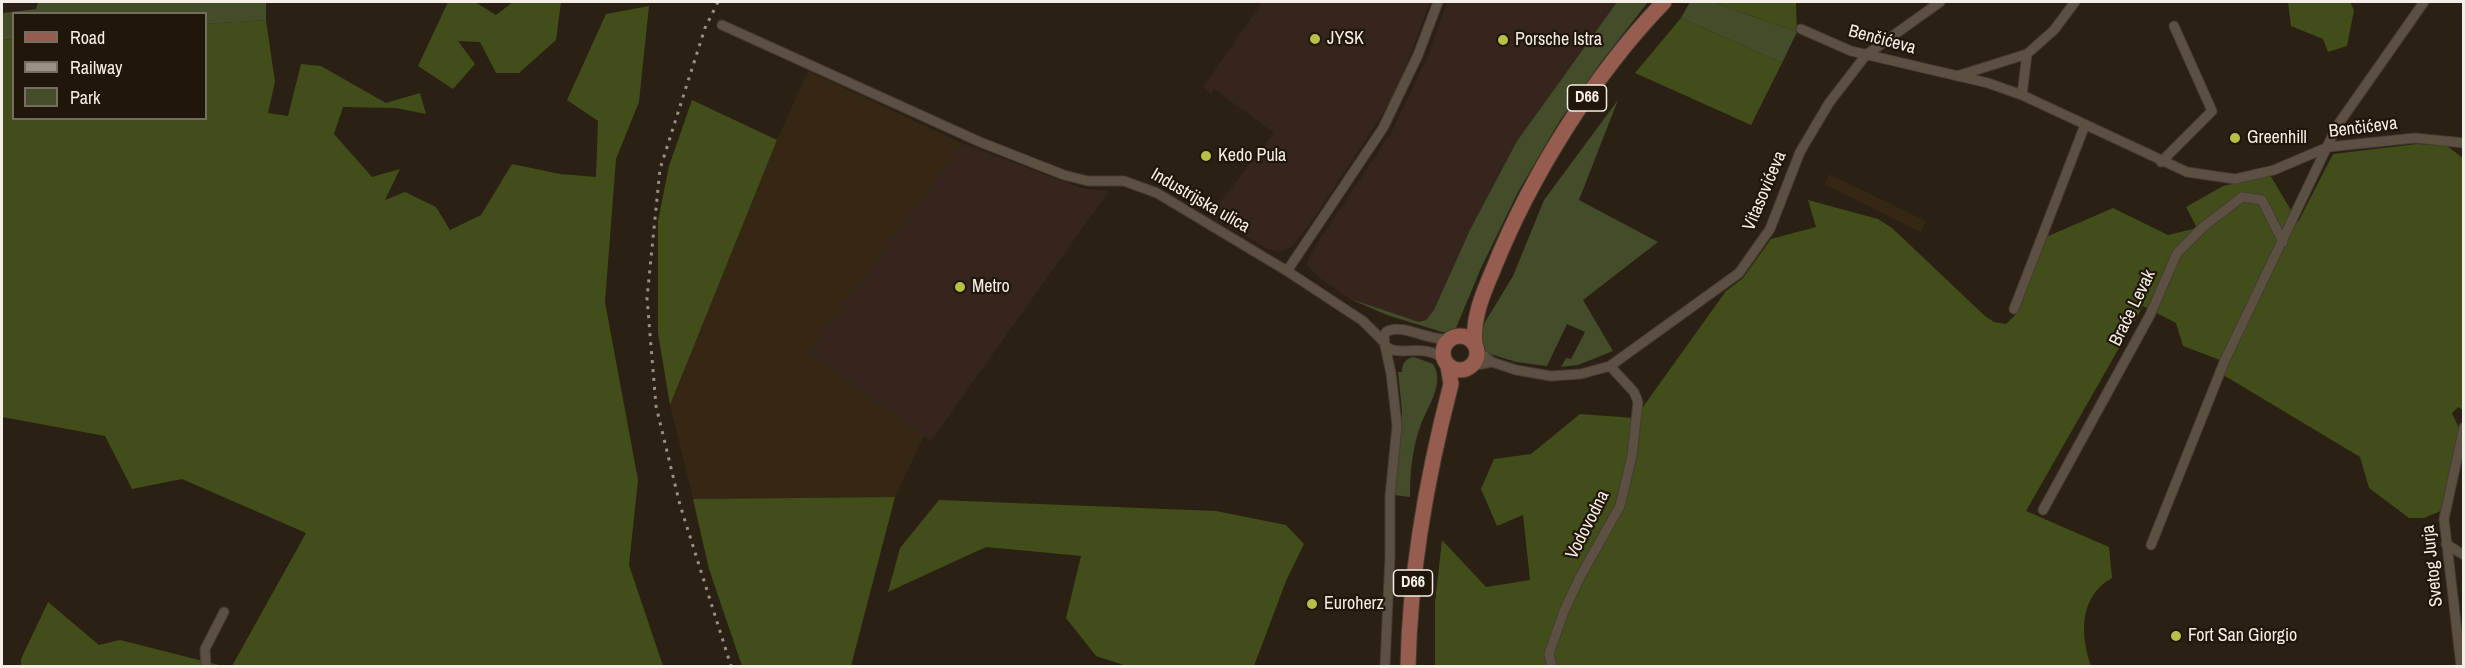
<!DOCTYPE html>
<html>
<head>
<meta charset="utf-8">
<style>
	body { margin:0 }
	#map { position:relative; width:2465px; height:668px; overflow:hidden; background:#2a2013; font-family:"Archivo Narrow",sans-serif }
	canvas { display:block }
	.frame { position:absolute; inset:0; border:3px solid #f5eee6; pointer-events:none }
	.legend { position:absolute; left:12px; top:12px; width:195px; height:108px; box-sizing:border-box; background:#20160a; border:2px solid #756c62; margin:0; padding:8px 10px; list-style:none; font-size:18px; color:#f5eee6 }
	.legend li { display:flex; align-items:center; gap:12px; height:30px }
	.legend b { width:30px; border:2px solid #756c62 }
</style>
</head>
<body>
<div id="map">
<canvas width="2465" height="668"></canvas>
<div class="frame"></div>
<ul class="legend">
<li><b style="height:8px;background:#965d4e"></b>Road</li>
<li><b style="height:8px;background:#999086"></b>Railway</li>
<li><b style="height:16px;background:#434d29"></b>Park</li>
</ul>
</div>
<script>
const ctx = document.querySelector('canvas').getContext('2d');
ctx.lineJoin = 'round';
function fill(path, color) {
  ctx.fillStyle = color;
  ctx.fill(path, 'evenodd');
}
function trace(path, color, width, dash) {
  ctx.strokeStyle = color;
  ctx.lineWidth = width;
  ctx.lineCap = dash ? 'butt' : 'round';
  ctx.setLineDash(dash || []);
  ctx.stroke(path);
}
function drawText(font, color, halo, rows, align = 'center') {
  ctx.font = font + ' "Archivo Narrow",sans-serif';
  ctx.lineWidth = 4.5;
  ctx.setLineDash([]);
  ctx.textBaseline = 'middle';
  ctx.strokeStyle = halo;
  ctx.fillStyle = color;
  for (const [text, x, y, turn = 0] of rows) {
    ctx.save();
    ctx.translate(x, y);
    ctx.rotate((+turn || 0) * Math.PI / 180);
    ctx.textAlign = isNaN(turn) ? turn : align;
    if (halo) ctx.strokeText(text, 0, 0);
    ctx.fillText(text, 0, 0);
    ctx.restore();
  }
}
fill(new Path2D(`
	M 1262,2 L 1430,2 L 1398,87 L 1382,115 L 1314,218 L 1293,246 L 1280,252 L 1268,249 L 1209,216 L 1274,133 L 1214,89 L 1211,94 L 1203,87 Z
	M 1447,2 L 1617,2 L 1517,141 L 1434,310 L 1426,320 L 1419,322 L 1348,298 L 1321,279 L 1307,265 L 1310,254 L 1391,133 L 1427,58 Z
	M 962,143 L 1081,188 L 1109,191 L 931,441 L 809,352 Z`), '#35251c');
fill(new Path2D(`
	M 808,71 L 962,143 L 809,352 L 924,436 L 895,497 L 693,499 L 670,405 L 777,140 Z
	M 1829,174 L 1926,221 L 1921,232 L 1825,184 Z`), '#362715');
fill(new Path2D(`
	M 38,2 L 266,2 L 266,20 L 206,24 L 206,14 L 14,14 L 13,39 L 2,40 L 2,13 L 36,9 Z
	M 1617,2 L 1648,2 L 1601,62 L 1559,122 L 1518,192 L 1481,268 L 1456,328 L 1451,332 L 1442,332 L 1387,315 L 1348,298 L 1419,322 L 1426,320 L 1434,310 L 1470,230 L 1517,141 Z
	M 1690,2 L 1713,2 L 1797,32 L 1782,63 L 1681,18 Z
	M 1618,100 L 1579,200 L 1658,242 L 1583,300 L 1613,351 L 1578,365 L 1561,367 L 1566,358 L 1571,359 L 1585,332 L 1567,324 L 1547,366 L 1516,362 L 1487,353 L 1481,346 L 1480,338 L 1485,322 L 1513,276 L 1544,200 Z
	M 1414,357 L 1433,364 C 1446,383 1426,409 1420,427 C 1412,449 1410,474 1410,497 L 1394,495 L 1402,411 L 1398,372 L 1402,372 C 1402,363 1406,358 1414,357 Z`), '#434d29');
fill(new Path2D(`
	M 448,2 L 475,2 L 496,15 L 513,2 L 561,2 L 556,40 L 519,73 L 496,73 L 480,42 L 458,41 L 475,64 L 453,89 L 418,66 Z
	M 1713,2 L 1796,2 L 1797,32 Z
	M 2288,2 L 2350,2 L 2354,10 L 2347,46 L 2328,52 L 2323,39 L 2291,26 Z
	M 649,6 L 639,102 L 616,159 L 605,302 L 638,480 L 629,565 L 663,666 L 232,666 L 306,533 L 182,479 L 132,489 L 105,436 L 2,417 L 2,40 L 13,39 L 14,118 L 206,118 L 206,24 L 266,20 L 275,82 L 268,113 L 288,116 L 301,64 L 321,66 L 386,103 L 420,93 L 426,114 L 396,108 L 343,107 L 334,134 L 372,177 L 400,169 L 385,200 L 405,192 L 436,207 L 450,230 L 481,215 L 512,164 L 560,174 L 596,177 L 598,121 L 567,100 L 606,14 Z
	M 1681,18 L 1782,63 L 1751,125 L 1635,73 Z
	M 692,100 L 777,140 L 670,405 L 658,333 L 658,221 L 669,166 Z
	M 2417,144 L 2447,146 L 2463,158 L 2463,410 L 2458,407 L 2452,413 L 2459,428 L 2443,510 L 2424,518 L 2409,518 L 2369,488 L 2360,457 L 2215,370 L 2220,360 L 2183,346 L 2176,323 L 2143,306 L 2026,511 L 2109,547 L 2112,578 C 2079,596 2080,635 2091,666 L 1435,666 L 1435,603 L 1442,540 L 1486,587 L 1530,580 L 1523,515 L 1497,526 L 1481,489 L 1494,459 L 1531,454 L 1580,414 L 1635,418 L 1726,291 L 1743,278 L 1771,239 L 1816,227 L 1808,200 L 1878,219 L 1892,228 L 1985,316 L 1994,322 L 2006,324 L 2015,315 L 2046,237 L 2113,208 L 2168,235 L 2197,228 L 2186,207 L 2223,186 L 2270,175 L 2298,222 L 2333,154 Z
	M 895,497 L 851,666 L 742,666 L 709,569 L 693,499 Z
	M 939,500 L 1216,511 L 1286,525 L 1304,544 L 1286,581 L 1254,666 L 1127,666 L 1096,656 L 1066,618 L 1081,556 L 986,547 L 888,592 L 900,548 Z
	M 48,602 L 99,645 L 120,640 L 223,666 L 21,666 L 21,659 Z`), '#414e1a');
const street = new Path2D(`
	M 722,25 L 980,142 L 1064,175 L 1088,181 L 1124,181 L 1157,193 L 1287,271 L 1363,321 L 1384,342
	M 1801,29 L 1851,51 L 1988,83 L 2022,95 L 2187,172 L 2235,179 L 2274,170 L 2328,147 L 2415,138 L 2464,143
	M 2027,54 L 2054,30 L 2075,2
	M 1957,76 L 2027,54 L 2022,95
	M 2161,162 L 2212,111 L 2174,26
	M 1287,271 L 1383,128 L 1418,55 L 1438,2
	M 2014,309 L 2085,125
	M 1476,349 L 1492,362 L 1516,370 L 1551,376 L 1581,374 L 1610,366 L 1739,273 L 1770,229 L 1800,152 L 1829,103 L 1866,55 L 1940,2
	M 1444,359 C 1423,342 1399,358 1385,346 L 1384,336 L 1386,332 C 1401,322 1430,342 1450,339
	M 1471,366 L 1492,362
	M 2043,510 L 2150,315 L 2177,253 L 2203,227 L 2242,197 L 2262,200 L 2283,242
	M 2446,544 L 2464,555
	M 2151,545 L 2225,360 L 2337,126 L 2424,2
	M 206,666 L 205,649 L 224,612
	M 1385,666 L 1390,556 L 1390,496 L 1397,426 L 1391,373 L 1385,346
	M 1552,666 L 1549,654 L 1564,611 L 1580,577 L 1620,506 L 1632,456 L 1638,402 L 1634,392 L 1610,366
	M 2461,666 L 2444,519 L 2464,427`);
const primary = new Path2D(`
	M1443 353a17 17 0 1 1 34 0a17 17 0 1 1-34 0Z
	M 1475,345 C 1472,319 1483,293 1493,270 C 1530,177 1594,74 1664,2
	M 1408,666 C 1410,570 1427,476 1451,384 L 1448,366`);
trace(street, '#453b33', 11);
trace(primary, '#453b33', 17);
trace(street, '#5c5042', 9);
trace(primary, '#965d4e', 15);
trace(new Path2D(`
	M 718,2 L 705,28 L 660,169 L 647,298 L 656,406 L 680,505 L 731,666`), '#999086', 3, [3, 6]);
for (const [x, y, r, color] of [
	[1315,39,6,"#b9c046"],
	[1503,40,6,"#b9c046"],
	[2235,138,6,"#b9c046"],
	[1206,156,6,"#b9c046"],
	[960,287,6,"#b9c046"],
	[1312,604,6,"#b9c046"],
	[2176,636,6,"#b9c046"]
]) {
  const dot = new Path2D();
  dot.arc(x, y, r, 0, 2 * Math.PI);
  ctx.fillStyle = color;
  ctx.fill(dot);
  trace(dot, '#20160a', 2);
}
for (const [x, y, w] of [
	[1587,98,39],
	[1413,583,39]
]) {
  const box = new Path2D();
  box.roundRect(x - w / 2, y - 13, w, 26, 4.5);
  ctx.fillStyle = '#20160a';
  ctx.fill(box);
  trace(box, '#f5eee6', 1.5);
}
drawText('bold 16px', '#f5eee6', null, [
	["D66",1587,98],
	["D66",1413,583]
]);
drawText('18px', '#f5eee6', '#20160a', [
	["JYSK",1327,39],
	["Porsche Istra",1515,40],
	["Greenhill",2247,138],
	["Kedo Pula",1218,156],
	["Metro",972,287],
	["Euroherz",1324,604],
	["Fort San Giorgio",2188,636]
], 'left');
drawText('18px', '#f5eee6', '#20160a', [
	["Benčićeva",1882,40,15],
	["Benčićeva",2363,128,-7],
	["Vitasovićeva",1765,191,-67],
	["Industrijska ulica",1200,201,30],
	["Braće Levak",2133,308,-64],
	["Vodovodna",1588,525,-63],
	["Svetog Jurja",2433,566,-96]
]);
</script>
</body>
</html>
